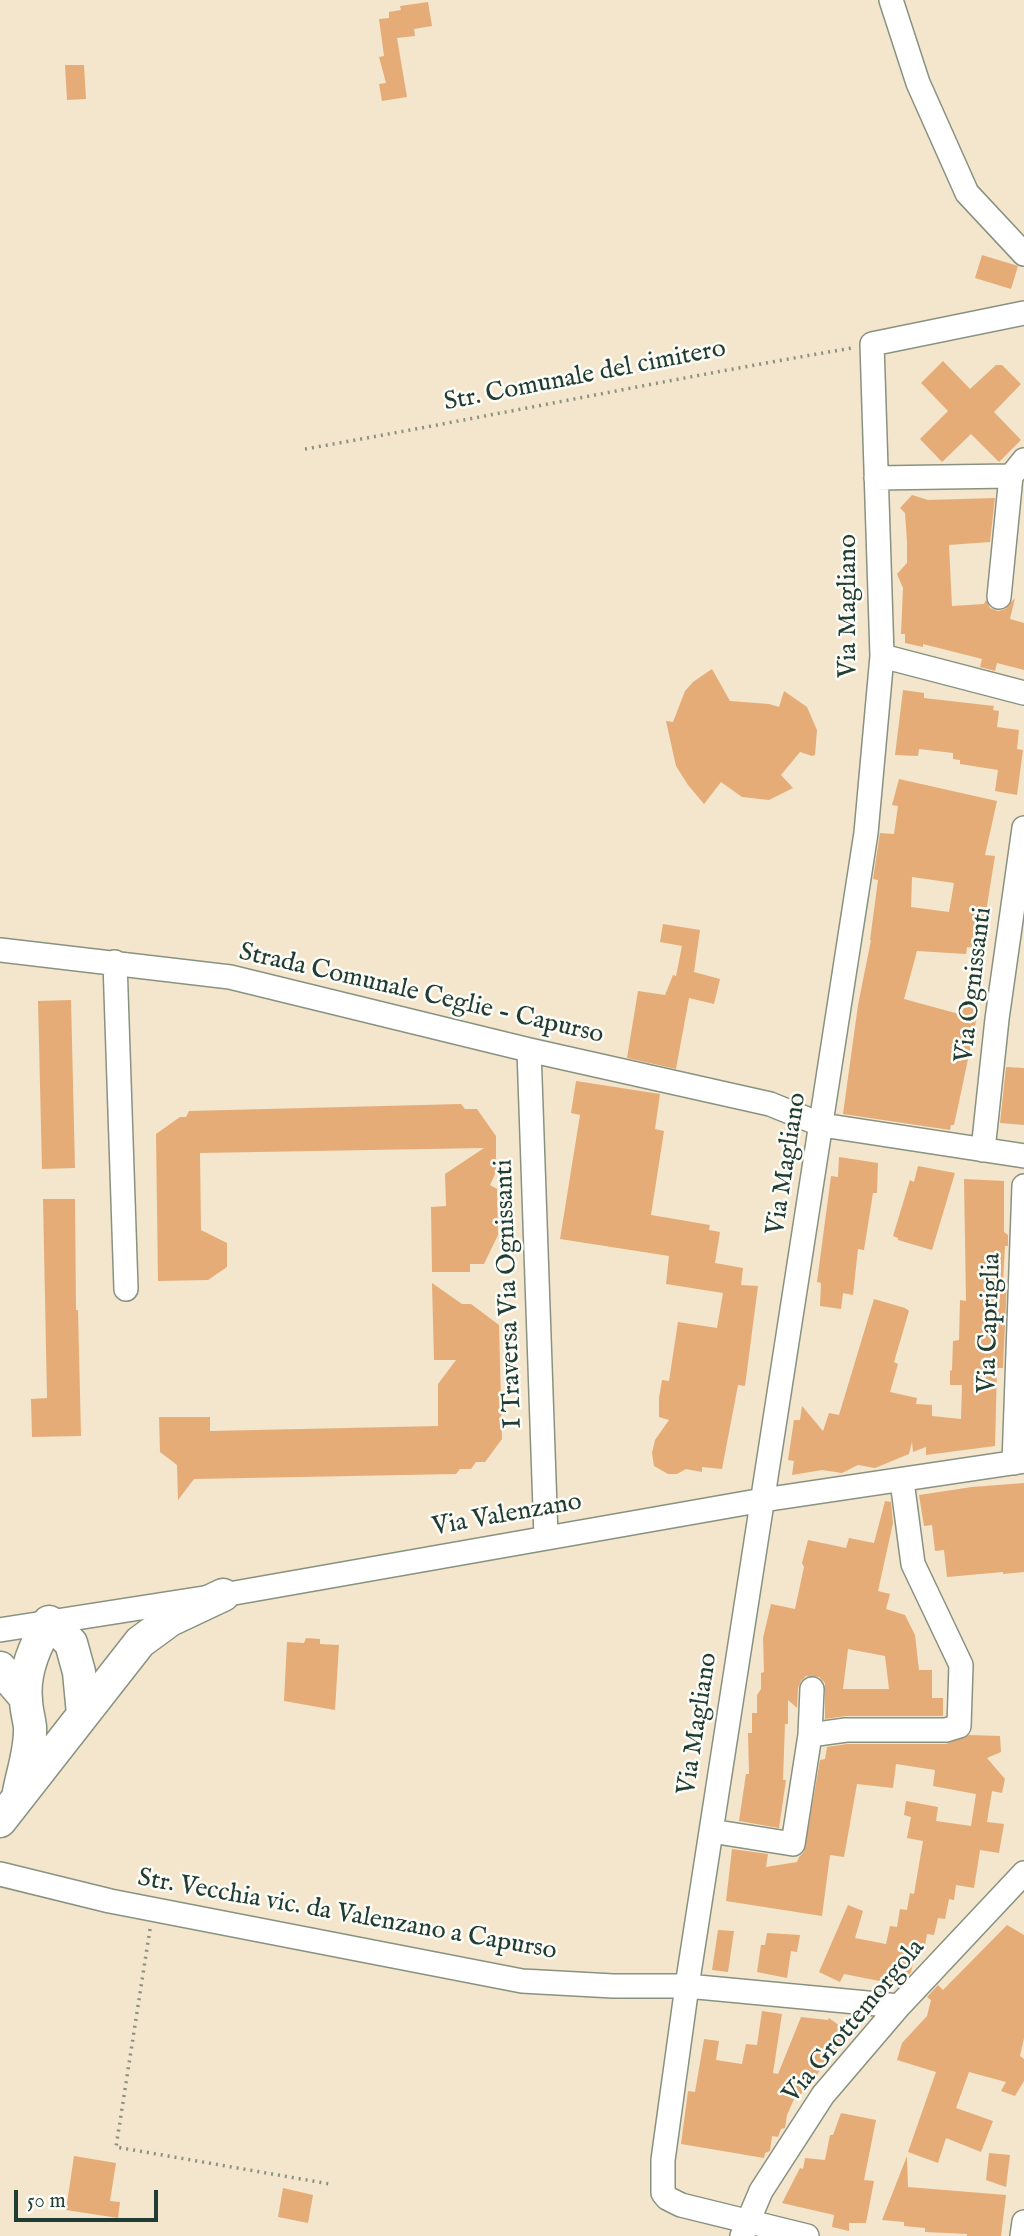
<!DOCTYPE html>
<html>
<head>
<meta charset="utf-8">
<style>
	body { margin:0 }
	#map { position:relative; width:1024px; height:2236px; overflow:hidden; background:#f3e6cc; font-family:"IM FELL English",serif }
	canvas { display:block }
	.scale { position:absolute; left:14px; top:2190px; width:144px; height:32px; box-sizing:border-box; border:4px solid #1f3d34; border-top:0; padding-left:9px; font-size:21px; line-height:24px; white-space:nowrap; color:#1f3d34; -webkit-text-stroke:5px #fdfcf7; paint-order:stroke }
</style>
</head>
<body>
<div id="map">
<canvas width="1024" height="2236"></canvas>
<div class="scale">50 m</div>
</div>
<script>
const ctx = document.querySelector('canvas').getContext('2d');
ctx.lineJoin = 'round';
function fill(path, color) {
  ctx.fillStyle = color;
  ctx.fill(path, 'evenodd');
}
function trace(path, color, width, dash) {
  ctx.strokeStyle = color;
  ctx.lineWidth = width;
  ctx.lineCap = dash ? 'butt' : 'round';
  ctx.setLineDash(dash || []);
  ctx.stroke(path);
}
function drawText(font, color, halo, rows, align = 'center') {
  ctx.font = font + ' "IM FELL English",serif';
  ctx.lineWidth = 5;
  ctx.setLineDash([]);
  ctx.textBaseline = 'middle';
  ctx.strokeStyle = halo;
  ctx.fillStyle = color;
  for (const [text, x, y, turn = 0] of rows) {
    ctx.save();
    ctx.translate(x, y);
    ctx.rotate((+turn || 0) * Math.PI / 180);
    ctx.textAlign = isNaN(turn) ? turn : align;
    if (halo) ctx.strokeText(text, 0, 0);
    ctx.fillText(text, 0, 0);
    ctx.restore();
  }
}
fill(new Path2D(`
	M 428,2 L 432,26 L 414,29 L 415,36 L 397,38 L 407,97 L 382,101 L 379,84 L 386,83 L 379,57 L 384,56 L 379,19 L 389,18 L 389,12 L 401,10 L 400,6 Z
	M 65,65 L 84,65 L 86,99 L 67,100 Z
	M 982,255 L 1018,266 L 1011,289 L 975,278 Z
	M 943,361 L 970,389 L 996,365 L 1002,365 L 1021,384 L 994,412 L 1021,440 L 999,462 L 971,434 L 942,462 L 920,439 L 948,411 L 921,383 Z
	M 912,495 L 928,500 L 995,498 L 990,542 L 949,545 L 952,606 L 984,604 L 986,600 L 990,608 L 998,611 L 1005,609 L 1015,598 L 1010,619 L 1024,623 L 1024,670 L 997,663 L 995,671 L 980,667 L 982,659 L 923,644 L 923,647 L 905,643 L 905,634 L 901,634 L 903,588 L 897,574 L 907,563 L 907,542 L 905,513 L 900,508 Z
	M 712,669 L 730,701 L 769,704 L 779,707 L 784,691 L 807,707 L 817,730 L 815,755 L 812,756 L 800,752 L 781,775 L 793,788 L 769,800 L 742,797 L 721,782 L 704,804 L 688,785 L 676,766 L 666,721 L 673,722 L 685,691 L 693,682 Z
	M 903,690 L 924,693 L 924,698 L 994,706 L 993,710 L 999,711 L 997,727 L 1019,730 L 1017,749 L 1023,750 L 1017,795 L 995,791 L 998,770 L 960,764 L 960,760 L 953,759 L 953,753 L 919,749 L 918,756 L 895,755 Z
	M 899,779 L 997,801 L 985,855 L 995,856 L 980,949 L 967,947 L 966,954 L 917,951 L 904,999 L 959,1014 L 962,1003 L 979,1007 L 959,1102 L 954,1125 L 951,1125 L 950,1130 L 843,1114 L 858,1005 L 871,940 L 870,940 L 878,880 L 873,879 L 880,833 L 894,834 L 898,806 L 892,805 ZM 912,877 L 954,883 L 949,912 L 911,907 Z
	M 663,924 L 700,930 L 694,972 L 720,979 L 714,1004 L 689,998 L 676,1069 L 627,1058 L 638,991 L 665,995 L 673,975 L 676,976 L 682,946 L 660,942 Z
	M 71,1000 L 75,1168 L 42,1169 L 38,1001 Z
	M 1006,1067 L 1024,1068 L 1024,1125 L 1000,1123 Z
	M 576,1081 L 660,1094 L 655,1129 L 664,1131 L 651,1215 L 710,1225 L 709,1230 L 720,1232 L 715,1263 L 743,1268 L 741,1285 L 758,1286 L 745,1386 L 738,1385 L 722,1469 L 702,1467 L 702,1472 L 686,1469 L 677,1474 L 668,1474 L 654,1466 L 652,1453 L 655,1440 L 669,1420 L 659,1417 L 659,1398 L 662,1380 L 669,1381 L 678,1322 L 717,1328 L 723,1293 L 666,1284 L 669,1256 L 560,1239 L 580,1115 L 571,1113 Z
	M 461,1104 L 465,1109 L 477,1109 L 496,1136 L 496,1172 L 490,1185 L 497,1189 L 498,1235 L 484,1264 L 470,1264 L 470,1272 L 432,1272 L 431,1207 L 446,1206 L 445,1174 L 484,1148 L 200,1153 L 201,1230 L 227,1243 L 227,1267 L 208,1280 L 158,1281 L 156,1134 L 180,1117 L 186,1117 L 189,1111 Z
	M 839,1157 L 878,1163 L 877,1193 L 873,1193 L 864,1250 L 858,1249 L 853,1295 L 843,1293 L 841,1309 L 820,1306 L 821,1283 L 817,1282 L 831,1176 L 838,1177 Z
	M 918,1166 L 955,1173 L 932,1250 L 898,1240 L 898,1238 L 893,1236 L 910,1180 L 914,1182 Z
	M 964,1179 L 1004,1181 L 1004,1232 L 1008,1235 L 1008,1246 L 1005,1246 L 1003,1281 L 1007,1281 L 1003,1368 L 997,1368 L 995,1446 L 926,1455 L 926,1447 L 913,1452 L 912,1442 L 909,1454 L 875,1468 L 858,1465 L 842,1473 L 822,1470 L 792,1475 L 794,1461 L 788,1460 L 794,1420 L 800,1420 L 802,1406 L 823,1431 L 829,1413 L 839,1415 L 874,1299 L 905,1308 L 909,1311 L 894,1362 L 898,1364 L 890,1392 L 917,1398 L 916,1404 L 932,1405 L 932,1416 L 961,1419 L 962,1385 L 950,1385 L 950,1371 L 952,1370 L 953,1341 L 959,1340 L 960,1300 L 966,1301 Z
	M 43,1199 L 75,1199 L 76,1310 L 78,1310 L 81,1436 L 32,1437 L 31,1399 L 47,1398 Z
	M 432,1283 L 462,1304 L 471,1304 L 499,1325 L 502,1439 L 485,1462 L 476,1462 L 471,1469 L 460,1469 L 456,1474 L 194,1479 L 178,1500 L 177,1465 L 160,1452 L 159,1417 L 210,1417 L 210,1431 L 438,1426 L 438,1384 L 456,1360 L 434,1360 Z
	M 1024,1483 L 1024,1572 L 1003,1574 L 1003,1572 L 947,1577 L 944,1550 L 935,1551 L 932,1525 L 924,1526 L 919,1495 L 972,1487 Z
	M 885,1501 L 891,1502 L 893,1523 L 878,1591 L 890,1594 L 886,1609 L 905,1615 L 915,1635 L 919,1670 L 932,1670 L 932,1698 L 943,1698 L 943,1716 L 846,1716 L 825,1719 L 825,1683 L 819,1677 L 806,1676 L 801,1681 L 798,1688 L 797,1708 L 788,1700 L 788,1724 L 785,1724 L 783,1780 L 786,1780 L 779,1828 L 739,1821 L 746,1774 L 749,1774 L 748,1733 L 752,1733 L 752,1713 L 757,1713 L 757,1695 L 761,1689 L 761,1673 L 764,1672 L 763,1638 L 771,1604 L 795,1609 L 804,1567 L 802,1563 L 808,1540 L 846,1548 L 849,1538 L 874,1543 ZM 848,1649 L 885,1656 L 889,1689 L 843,1689 Z
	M 306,1638 L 320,1639 L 320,1644 L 339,1645 L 335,1710 L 284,1701 L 287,1642 L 304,1643 Z
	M 969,1735 L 1000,1736 L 1001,1752 L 987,1758 L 1005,1779 L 1002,1793 L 992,1791 L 987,1822 L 1004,1824 L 999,1853 L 980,1850 L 974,1888 L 956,1885 L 954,1900 L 949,1899 L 945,1919 L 938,1918 L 934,1935 L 927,1934 L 924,1952 L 916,1950 L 911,1972 L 900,1985 L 844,1974 L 840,1982 L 819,1972 L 848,1905 L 863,1911 L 855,1938 L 886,1944 L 890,1926 L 897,1927 L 900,1909 L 907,1910 L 910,1893 L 914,1894 L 923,1841 L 907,1838 L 911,1817 L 904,1815 L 906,1801 L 938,1807 L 936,1821 L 971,1826 L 976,1794 L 933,1786 L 935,1770 L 896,1764 L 893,1788 L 857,1784 L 844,1857 L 830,1855 L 822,1916 L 726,1901 L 732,1849 L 768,1854 L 766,1867 L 797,1862 L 799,1857 L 804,1852 L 820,1760 L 825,1759 L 827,1747 L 847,1744 L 946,1744 Z
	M 1007,1925 L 1024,1935 L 1024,2038 L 1020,2056 L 1024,2059 L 1024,2081 L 1015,2096 L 1001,2091 L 1006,2082 L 969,2072 L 956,2108 L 993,2121 L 981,2152 L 946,2138 L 938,2163 L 908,2152 L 936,2072 L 897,2060 L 902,2043 L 927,2016 L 931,2000 L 927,1997 L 938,1985 L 943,1990 Z
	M 718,1930 L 734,1931 L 728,1972 L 712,1970 Z
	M 767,1933 L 800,1935 L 797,1952 L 791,1951 L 787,1978 L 757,1972 L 761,1945 L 765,1945 Z
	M 762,2011 L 782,2014 L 773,2073 L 778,2074 L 801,2017 L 828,2020 L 829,2018 L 847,2031 L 841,2039 L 843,2040 L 809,2085 L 798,2097 L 795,2097 L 787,2115 L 785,2128 L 781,2129 L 778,2137 L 772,2136 L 770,2151 L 765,2153 L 764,2158 L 681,2144 L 688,2091 L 695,2092 L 704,2039 L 719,2041 L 716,2060 L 742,2064 L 746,2044 L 757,2045 Z
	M 841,2113 L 876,2120 L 864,2180 L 874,2181 L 866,2223 L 849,2223 L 849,2231 L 832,2227 L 834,2215 L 782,2203 L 800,2168 L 803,2169 L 805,2158 L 825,2160 L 830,2135 L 833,2135 Z
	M 989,2153 L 1010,2155 L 1006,2187 L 986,2180 Z
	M 74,2156 L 116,2163 L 110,2201 L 120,2202 L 118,2218 L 66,2210 Z
	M 907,2156 L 908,2187 L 1006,2195 L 1001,2236 L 967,2236 L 967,2234 L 925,2232 L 925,2228 L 904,2226 L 904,2222 L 882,2220 Z
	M 283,2188 L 313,2195 L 308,2223 L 278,2217 Z`), '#e5ac78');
const minor = new Path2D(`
	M 891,0 L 918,83 L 967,193 L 1024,254
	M 876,478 L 1011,476
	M 999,597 L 1011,476 L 1024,460
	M 882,656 L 1024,693
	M 0,950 L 230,977 L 529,1050 L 770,1104 L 822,1125 L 1024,1156
	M 115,962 L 126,1289
	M 529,1050 L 546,1537
	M 983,1150 L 997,1019 L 1024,828
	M 1014,1463 L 1024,1186
	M 0,1630 L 223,1595 L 763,1500 L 1024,1461
	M 810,1735 L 812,1689
	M 711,1831 L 793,1844 L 810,1735 L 846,1730 L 946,1730 L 959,1726 L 961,1665 L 913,1564 L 902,1481
	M 0,1874 L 110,1901 L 522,1981 L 613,1986 L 687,1986 L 899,2006
	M 742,2236 L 761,2191 L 823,2095 L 899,2006 L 1024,1873
	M 807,2236 L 681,2205 L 667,2198 L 663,2193 L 663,2160 L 687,1986 L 866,833 L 882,656 L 872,344 L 1024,313
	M 1022,2236 L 1024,2222`);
const highway = new Path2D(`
	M 0,1668 L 25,1697
	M 19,1792 C 23,1771 31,1749 30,1727 C 29,1718 26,1709 26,1700 C 23,1673 35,1645 49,1622 L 71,1643 L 79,1672 L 83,1714
	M 0,1821 L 140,1642 L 170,1620 L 223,1595`);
trace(minor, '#899280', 26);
trace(highway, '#899280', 35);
trace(new Path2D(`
	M 305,449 C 488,417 669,379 852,348
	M 150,1929 L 116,2147 L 330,2184`), '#899280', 3.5, [2, 5]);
trace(minor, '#fff', 23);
trace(highway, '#fff', 32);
drawText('26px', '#1f3d34', '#fdfcf7', [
	["Str. Comunale del cimitero",585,377,-11],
	["Via Magliano",850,606,-90],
	["Via Ognissanti",975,985,-83],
	["Strada Comunale Ceglie - Capurso",421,995,13],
	["Via Magliano",788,1164,-81],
	["I Traversa Via Ognissanti",510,1294,-92],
	["Via Capriglia",991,1323,-88],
	["Via Valenzano",507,1516,-10],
	["Via Magliano",699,1724,-81],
	["Str. Vecchia vic. da Valenzano a Capurso",347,1916,10],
	["Via Grottemorgola",855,2022,-50]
]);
</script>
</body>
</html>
